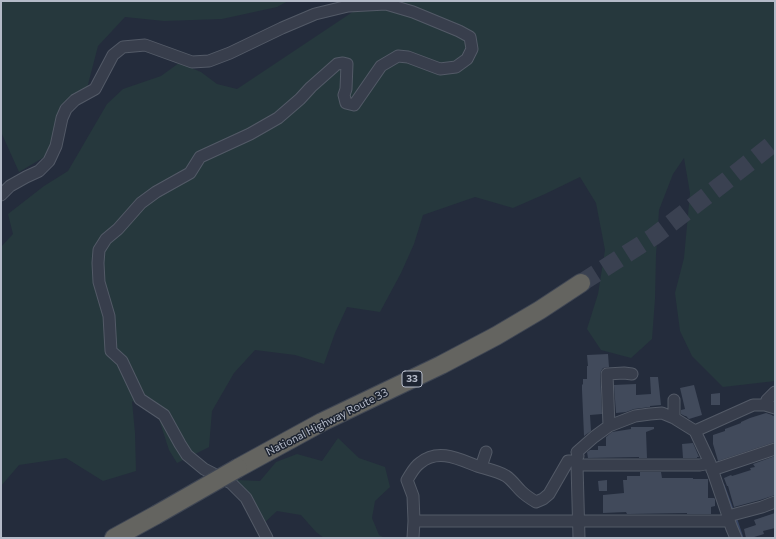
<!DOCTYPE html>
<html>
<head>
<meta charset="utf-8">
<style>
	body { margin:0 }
	#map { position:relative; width:776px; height:539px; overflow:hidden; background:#242c3c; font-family:Commissioner,sans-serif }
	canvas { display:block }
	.frame { position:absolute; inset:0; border:2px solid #b4bac8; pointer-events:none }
</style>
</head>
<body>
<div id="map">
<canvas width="776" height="539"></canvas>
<div class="frame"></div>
</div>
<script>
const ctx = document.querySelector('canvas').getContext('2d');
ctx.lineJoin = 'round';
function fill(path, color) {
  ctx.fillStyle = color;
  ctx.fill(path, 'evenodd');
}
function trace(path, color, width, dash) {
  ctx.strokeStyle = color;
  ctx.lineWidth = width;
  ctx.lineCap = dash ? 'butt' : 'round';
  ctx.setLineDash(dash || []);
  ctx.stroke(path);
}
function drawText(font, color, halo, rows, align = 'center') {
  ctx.font = font + ' Commissioner,sans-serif';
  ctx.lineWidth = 3;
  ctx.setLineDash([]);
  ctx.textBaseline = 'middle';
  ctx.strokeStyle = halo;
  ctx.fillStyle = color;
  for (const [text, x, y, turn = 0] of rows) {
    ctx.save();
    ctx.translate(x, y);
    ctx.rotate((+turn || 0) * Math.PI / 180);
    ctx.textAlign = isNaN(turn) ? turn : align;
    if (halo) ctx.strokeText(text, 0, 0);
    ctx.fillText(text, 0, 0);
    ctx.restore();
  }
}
fill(new Path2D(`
	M 1,1 L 288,1 L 277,7 L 222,19 L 164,21 L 125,17 L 98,46 L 85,96 L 70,107 L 46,156 L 19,172 L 1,132 Z
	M 369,1 L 775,1 L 775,381 L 723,387 L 692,356 L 680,331 L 675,293 L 684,258 L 690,193 L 684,158 L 673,174 L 659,210 L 656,255 L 655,299 L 652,339 L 631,358 L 601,350 L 587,329 L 598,294 L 605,250 L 596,203 L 580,177 L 545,194 L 513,208 L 475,197 L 423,215 L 414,244 L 401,273 L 380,312 L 347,307 L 335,333 L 324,364 L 295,355 L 255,350 L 234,373 L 212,411 L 209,447 L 177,463 L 169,450 L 158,416 L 132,401 L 135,433 L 136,471 L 103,481 L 66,458 L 19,465 L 1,486 L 1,247 L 13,234 L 8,214 L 44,186 L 68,171 L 107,104 L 123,89 L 161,76 L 179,63 L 201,72 L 217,84 L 237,89 Z
	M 338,438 L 359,458 L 385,467 L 390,487 L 375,501 L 372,518 L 379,535 L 385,538 L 324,538 L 316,532 L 301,515 L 277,511 L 264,523 L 245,508 L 231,486 L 237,480 L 260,481 L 276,462 L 297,454 L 322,461 Z`), '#26383d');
trace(new Path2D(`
	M 723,485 L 733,512
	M 735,517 L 742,538`), '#394663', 3);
fill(new Path2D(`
	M 608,354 L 609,367 L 603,368 L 601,371 L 600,374 L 602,414 L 590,415 L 591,431 L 584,436 L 582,390 L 582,385 L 583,384 L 583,379 L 587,379 L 587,366 L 588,366 L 587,355 Z
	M 650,377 L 658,377 L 661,405 L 650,406 L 650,407 L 634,409 L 626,412 L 616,413 L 614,385 L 636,384 L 636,395 L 651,394 Z
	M 694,385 L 702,415 L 689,419 L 686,416 L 685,416 L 681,414 L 681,410 L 685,409 L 680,388 Z
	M 720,393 L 720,405 L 711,405 L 711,394 Z
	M 766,413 L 772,415 L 773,416 L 775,415 L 775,442 L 718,461 L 713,444 L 713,435 L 725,431 L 725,429 L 741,423 L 741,422 L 750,418 Z
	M 631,427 L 654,427 L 654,429 L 646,432 L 647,458 L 639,458 L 639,457 L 588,458 L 587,452 L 590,450 L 598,450 L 598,446 L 606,446 L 606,437 L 612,432 L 631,429 Z
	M 693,443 L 699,457 L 697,457 L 697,458 L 683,458 L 682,444 Z
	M 775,456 L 775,495 L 760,500 L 734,507 L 728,486 L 727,486 L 724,478 L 731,475 L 732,476 L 751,470 L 750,468 L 755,467 L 753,464 Z
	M 640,472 L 661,472 L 662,478 L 693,478 L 693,479 L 708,479 L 708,498 L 714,498 L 715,499 L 715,506 L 711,507 L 711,514 L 687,514 L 687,513 L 629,514 L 627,514 L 626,512 L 603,513 L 603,495 L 624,493 L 623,480 L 627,480 L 627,476 L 640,476 Z
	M 607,480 L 607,491 L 599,491 L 598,481 Z
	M 775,513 L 775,528 L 763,531 L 764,534 L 751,538 L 746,538 L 744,529 L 756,525 L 754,520 Z`), '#414a5b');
trace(new Path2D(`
	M 581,283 L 653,237 L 721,185 L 775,142`), '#3a4151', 18, [18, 9]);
const minor = new Path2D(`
	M 1,195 L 10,186 L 26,177 L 39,171 L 49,161 L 56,146 L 62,118 L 66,109 L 75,100 L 95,89 L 113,55 L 123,47 L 145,45 L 192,62 L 209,61 L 230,53 L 282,28 L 315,14 L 348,6 L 386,4 L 413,12 L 459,31 L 470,37 L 472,49 L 467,59 L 456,67 L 440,69 L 408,57 L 398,56 L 381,66 L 354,105 L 346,103 L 344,95 L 346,89 L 347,64 L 343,63 L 337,64 L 311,87 L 300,99 L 278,118 L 250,134 L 200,157 L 190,173 L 156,192 L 141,203 L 118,229 L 106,239 L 99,250 L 98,263 L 99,282 L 109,316 L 111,351 L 122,361 L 140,399 L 164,415 L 180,444 L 187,455 L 204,469 L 231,483 L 246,498 L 267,538
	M 674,400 L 674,418
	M 765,405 L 767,400 L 775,392
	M 609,426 L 607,374 L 624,373 L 632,374
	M 695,431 L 753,405 L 765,405 L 775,408
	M 577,465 L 700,465 L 710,463
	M 481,467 L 486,452
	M 712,470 L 775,449
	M 728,516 L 762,507 L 775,502
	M 414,521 L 413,496 L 407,480 C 411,474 414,467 420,463 C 438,448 459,459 477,466 C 487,469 498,471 506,476 C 512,480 516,486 521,491 C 526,496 531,499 536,502 L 543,499 L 549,494 L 568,461 L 575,461
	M 413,538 L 414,521 L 728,521
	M 579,538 L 577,465 L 575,461 L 578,456 L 577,452 L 594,437 L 609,426 L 635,416 L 650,414 L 662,413 L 674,418 L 695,431 L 710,463 L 728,516 C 729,523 733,531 736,538`);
const trunk = new Path2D(`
	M 238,468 L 322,422 L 441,365 L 496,336 L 540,310 L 581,283
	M 114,538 L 156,515`);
trace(minor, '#535a67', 13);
trace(trunk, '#404754', 20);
trace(minor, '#383e4c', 11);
trace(trunk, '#646460', 18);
const trunkBridge = new Path2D(`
	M 156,515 L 238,468`);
trace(trunkBridge, '#404754', 20, []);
trace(trunkBridge, '#646460', 18);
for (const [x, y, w] of [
	[412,379,20]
]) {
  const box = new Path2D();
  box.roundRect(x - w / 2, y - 8, w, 16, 3);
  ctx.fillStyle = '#1d2431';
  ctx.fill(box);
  trace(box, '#b4bac8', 1);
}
drawText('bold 10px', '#b4bac8', null, [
	["33",412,379]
]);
drawText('11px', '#b4bac8', '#1d2431', [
	["National Highway Route 33",327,422,-27]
]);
</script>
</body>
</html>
